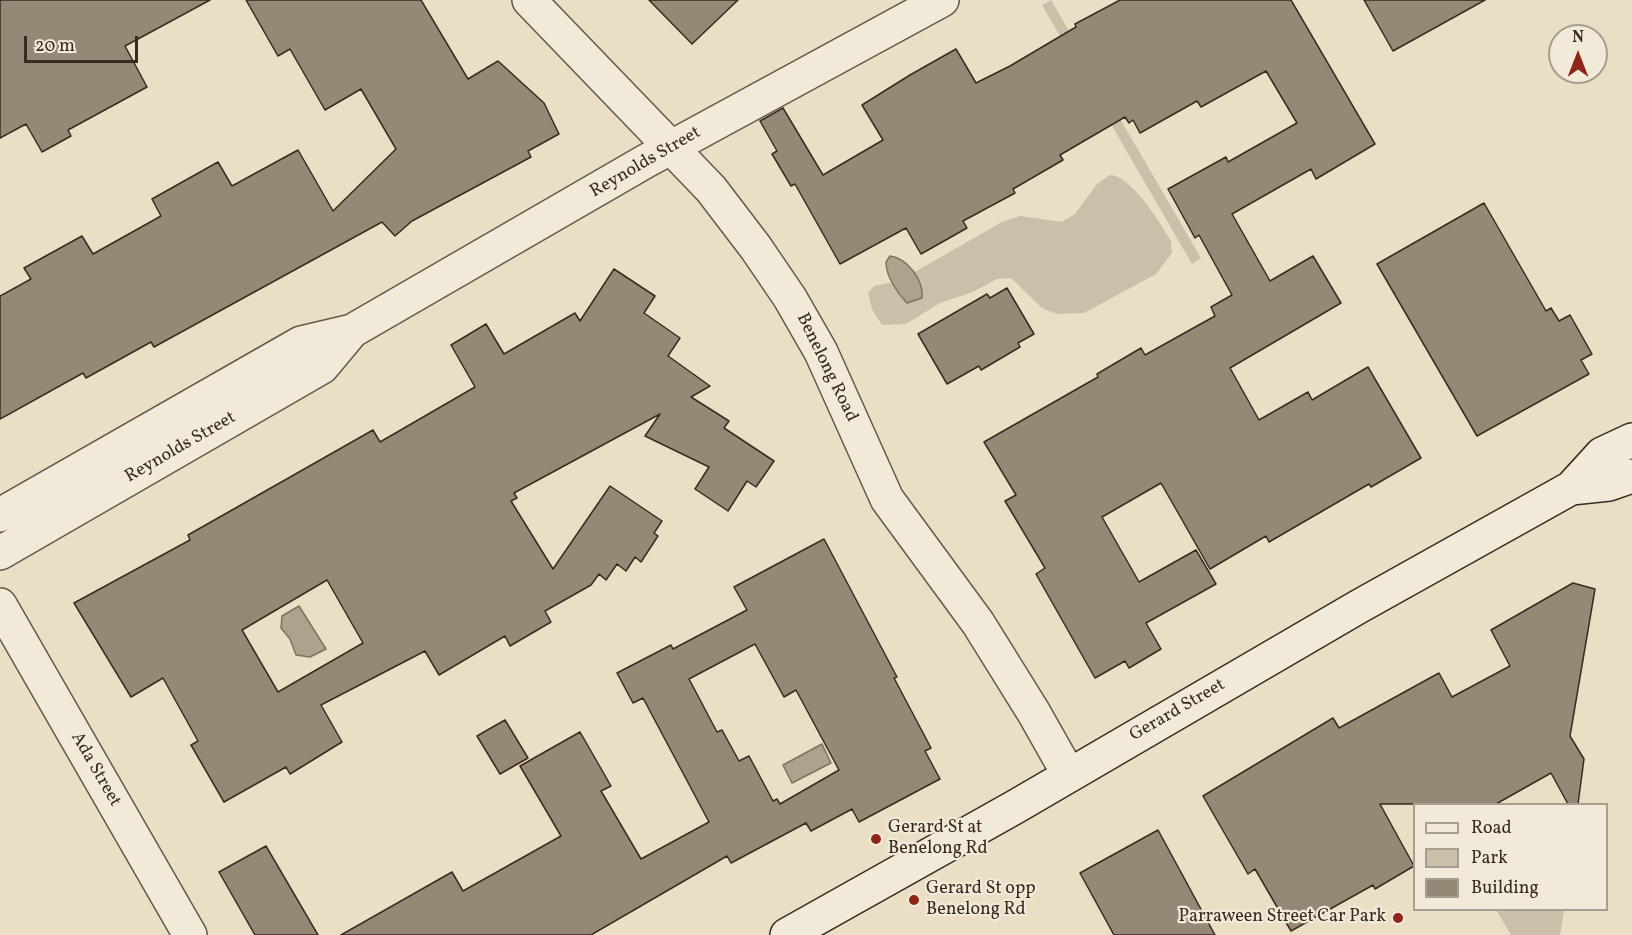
<!DOCTYPE html>
<html>
<head>
<meta charset="utf-8">
<style>
	body { margin:0 }
	#map { position:relative; width:1632px; height:935px; overflow:hidden; background:#eadec5; font-family:Vollkorn,serif }
	canvas { display:block }
	.legend { position:absolute; left:1413px; top:803px; width:195px; height:108px; box-sizing:border-box; background:#f1ead9; border:2px solid #a89d8f; margin:0; padding:8px 10px; list-style:none; font-size:18px; color:#3b2a20 }
	.legend li { display:flex; align-items:center; gap:12px; height:30px }
	.legend b { width:30px; border:2px solid #a89d8f }
	.north { position:absolute; left:1548px; top:24px; width:60px; height:60px; box-sizing:border-box; background:#f1ead9; border:2px solid #a89d8f; border-radius:50%; rotate:0deg; font-size:16px; font-weight:700; line-height:24px; text-align:center; color:#3b2a20 }
	.north::after { content:''; display:block; margin:auto; width:21px; height:27px; background:#8f2418; clip-path:polygon(50% 0,100% 100%,50% 72%,0 100%) }
	.scale { position:absolute; left:24px; top:36px; width:114px; height:27px; box-sizing:border-box; border:3px solid #3b2a20; border-top:0; padding-left:8px; font-size:18px; line-height:21px; white-space:nowrap; color:#3b2a20; -webkit-text-stroke:4px #f1ead9; paint-order:stroke }
</style>
</head>
<body>
<div id="map">
<canvas width="1632" height="935"></canvas>
<ul class="legend">
<li><b style="height:8px;background:#f1ead9"></b>Road</li>
<li><b style="height:16px;background:#ccbfa9"></b>Park</li>
<li><b style="height:16px;background:#968876"></b>Building</li>
</ul>
<div class="north">N</div>
<div class="scale">20 m</div>
</div>
<script>
const ctx = document.querySelector('canvas').getContext('2d');
ctx.lineJoin = 'round';
function fill(path, color) {
  ctx.fillStyle = color;
  ctx.fill(path, 'evenodd');
}
function trace(path, color, width, dash) {
  ctx.strokeStyle = color;
  ctx.lineWidth = width;
  ctx.lineCap = dash ? 'butt' : 'round';
  ctx.setLineDash(dash || []);
  ctx.stroke(path);
}
function drawText(font, color, halo, rows, align = 'center') {
  ctx.font = font + ' Vollkorn,serif';
  ctx.lineWidth = 4.5;
  ctx.setLineDash([]);
  ctx.textBaseline = 'middle';
  ctx.strokeStyle = halo;
  ctx.fillStyle = color;
  for (const [text, x, y, turn = 0] of rows) {
    ctx.save();
    ctx.translate(x, y);
    ctx.rotate((+turn || 0) * Math.PI / 180);
    ctx.textAlign = isNaN(turn) ? turn : align;
    if (halo) ctx.strokeText(text, 0, 0);
    ctx.fillText(text, 0, 0);
    ctx.restore();
  }
}
fill(new Path2D(`
	M 1051,0 L 1201,258 L 1192,264 L 1042,5 Z
	M 1110,175 C 1131,175 1160,223 1171,241 L 1172,253 L 1156,274 L 1084,313 L 1057,314 L 1042,308 L 1011,278 L 997,279 L 973,292 L 940,303 L 906,324 L 882,325 L 872,309 L 868,293 L 874,286 L 899,281 L 1002,222 L 1020,216 L 1062,222 L 1075,214 L 1097,184 Z
	M 1496,910 L 1564,910 L 1560,935 L 1511,935 Z`), '#ccbfa9');
const water = new Path2D(`
	M 890,256 C 907,258 924,280 922,298 L 907,303 C 897,293 886,276 886,262 Z
	M 299,606 L 326,649 L 310,657 L 296,655 L 290,639 L 281,628 L 282,616 Z
	M 822,744 L 831,763 L 792,783 L 783,765 Z`);
fill(water, '#aea18d');
trace(water, '#807161', 1.5);
const building = new Path2D(`
	M 0,0 L 210,0 L 125,46 L 147,87 L 68,130 L 71,136 L 42,152 L 26,124 L 0,138 Z
	M 246,0 L 421,0 L 468,79 L 498,61 L 544,103 L 559,134 L 528,151 L 531,157 L 412,221 L 395,236 L 382,222 L 154,347 L 151,342 L 86,378 L 83,373 L 0,419 L 0,296 L 31,279 L 24,268 L 82,236 L 93,254 L 161,216 L 152,199 L 218,162 L 232,186 L 298,150 L 333,211 L 396,149 L 361,89 L 325,110 L 290,49 L 278,56 Z
	M 649,0 L 738,0 L 692,44 Z
	M 1120,0 L 1291,0 L 1375,144 L 1316,179 L 1311,169 L 1232,214 L 1270,281 L 1313,256 L 1341,303 L 1230,368 L 1259,420 L 1308,392 L 1312,400 L 1368,367 L 1421,458 L 1371,487 L 1369,484 L 1269,542 L 1266,536 L 1210,569 L 1161,483 L 1102,517 L 1139,582 L 1196,550 L 1216,584 L 1146,623 L 1161,649 L 1129,668 L 1125,661 L 1095,678 L 1036,574 L 1045,568 L 1005,501 L 1016,495 L 984,442 L 1098,377 L 1097,374 L 1141,348 L 1145,355 L 1215,316 L 1211,307 L 1232,295 L 1199,235 L 1195,238 L 1168,189 L 1226,157 L 1228,162 L 1297,123 L 1266,71 L 1201,107 L 1197,101 L 1140,133 L 1133,120 L 1129,123 L 1125,117 L 1060,155 L 1063,160 L 1013,189 L 1015,193 L 963,221 L 967,228 L 921,254 L 906,228 L 840,264 L 795,184 L 791,186 L 772,154 L 777,151 L 760,121 L 783,108 L 823,175 L 883,140 L 862,105 L 910,75 L 956,49 L 976,83 L 1010,66 L 1076,27 L 1075,24 Z
	M 1364,0 L 1485,0 L 1393,51 Z
	M 1484,203 L 1546,311 L 1551,308 L 1559,321 L 1570,315 L 1592,354 L 1581,360 L 1589,374 L 1477,436 L 1377,264 Z
	M 614,269 L 655,296 L 644,313 L 680,338 L 668,356 L 710,386 L 691,397 L 729,421 L 724,428 L 774,461 L 756,487 L 747,481 L 728,511 L 695,489 L 709,467 L 645,436 L 660,414 L 514,493 L 517,498 L 511,501 L 553,569 L 610,486 L 662,521 L 654,533 L 658,536 L 641,562 L 635,557 L 626,571 L 617,564 L 606,580 L 599,574 L 591,585 L 545,611 L 551,622 L 510,646 L 505,636 L 439,675 L 425,651 L 321,705 L 342,742 L 290,774 L 286,767 L 224,802 L 191,745 L 198,741 L 163,678 L 131,697 L 74,603 L 190,540 L 188,535 L 373,430 L 380,442 L 475,387 L 451,345 L 486,324 L 504,354 L 575,313 L 580,321 ZM 327,580 L 363,643 L 278,692 L 242,630 Z
	M 1007,288 L 1034,334 L 1018,343 L 1020,347 L 981,370 L 979,366 L 947,384 L 918,334 L 987,294 L 990,298 Z
	M 824,539 L 897,677 L 894,678 L 931,748 L 925,751 L 940,779 L 859,822 L 852,809 L 811,831 L 806,823 L 731,863 L 727,856 L 591,935 L 341,935 L 452,872 L 463,891 L 561,836 L 520,766 L 580,732 L 611,786 L 601,791 L 641,859 L 709,822 L 643,698 L 633,703 L 617,673 L 671,645 L 673,649 L 747,610 L 734,587 ZM 755,644 L 784,697 L 796,690 L 839,770 L 780,804 L 777,799 L 773,801 L 749,756 L 739,761 L 722,730 L 717,732 L 689,679 Z
	M 1573,583 L 1595,589 L 1570,736 L 1584,759 L 1578,804 L 1568,804 L 1551,773 L 1496,804 L 1380,804 L 1414,866 L 1375,889 L 1373,885 L 1291,931 L 1255,869 L 1248,874 L 1203,796 L 1333,718 L 1339,728 L 1439,673 L 1452,697 L 1510,666 L 1491,630 Z
	M 505,720 L 528,758 L 500,774 L 477,736 Z
	M 1158,830 L 1215,935 L 1114,935 L 1080,873 Z
	M 266,846 L 318,935 L 255,935 L 219,872 Z`);
fill(building, '#968876');
trace(building, '#3b2a20', 1.5);
const minor = new Path2D(`
	M 529,0 L 711,189 L 756,248 L 790,298 L 821,352 L 887,499 L 978,623 L 1034,713 L 1069,775
	M 0,515 L 301,343 L 352,331 L 646,161 L 942,0
	M 0,553 L 322,367 L 352,331
	M 0,605 L 190,935`);
const secondary = new Path2D(`
	M 1571,488 L 1609,484 L 1632,476
	M 787,935 L 1015,807 L 1358,607 L 1571,488 L 1602,454 L 1632,440`);
trace(minor, '#675749', 36);
trace(secondary, '#3b2a20', 36);
trace(minor, '#f1ead9', 33);
trace(secondary, '#f1ead9', 33);
for (const [x, y, r, color] of [
	[876,839,6,"#8f2418"],
	[914,900,6,"#8f2418"],
	[1398,918,6,"#8f2418"]
]) {
  const dot = new Path2D();
  dot.arc(x, y, r, 0, 2 * Math.PI);
  ctx.fillStyle = color;
  ctx.fill(dot);
  trace(dot, '#f1ead9', 2);
}
drawText('18px', '#3b2a20', '#f1ead9', [
	["Reynolds Street",646,163,-30],
	["Benelong Road",826,368,64],
	["Reynolds Street",181,448,-30],
	["Gerard Street",1178,711,-30],
	["Ada Street",95,770,60]
]);
drawText('18px', '#3b2a20', '#f1ead9', [
	["Gerard St at",888,829],
	["Benelong Rd",888,850],
	["Gerard St opp",926,890],
	["Benelong Rd",926,911],
	["Parraween Street Car Park",1386,918,"right"]
], 'left');
</script>
</body>
</html>
